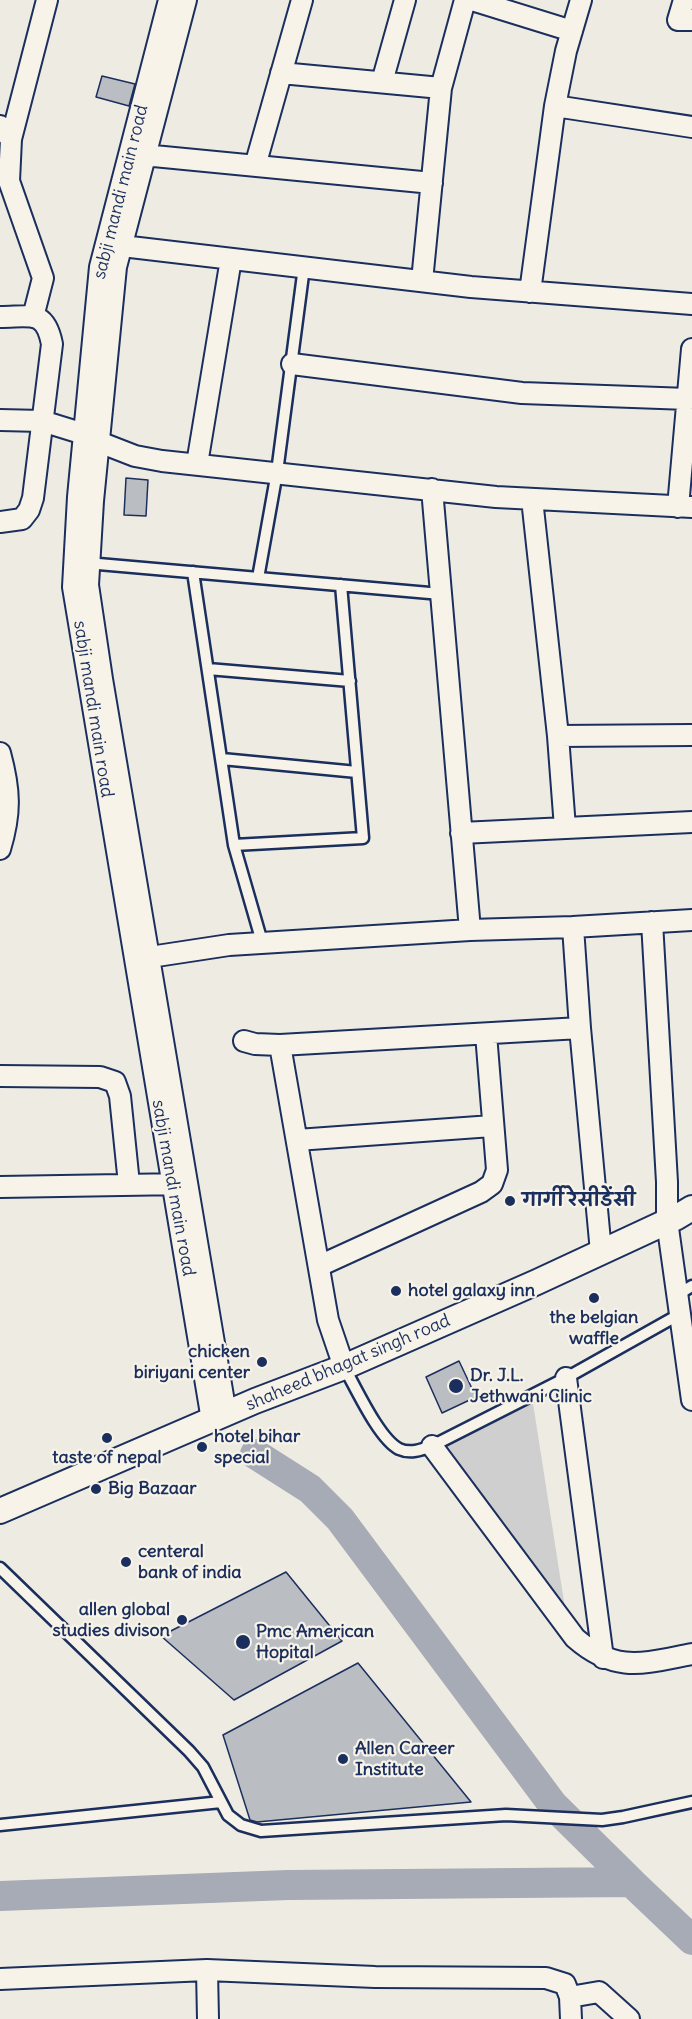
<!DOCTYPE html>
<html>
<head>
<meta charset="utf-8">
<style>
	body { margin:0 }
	canvas { display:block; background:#eeebe2 }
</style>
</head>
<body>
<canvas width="692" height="2019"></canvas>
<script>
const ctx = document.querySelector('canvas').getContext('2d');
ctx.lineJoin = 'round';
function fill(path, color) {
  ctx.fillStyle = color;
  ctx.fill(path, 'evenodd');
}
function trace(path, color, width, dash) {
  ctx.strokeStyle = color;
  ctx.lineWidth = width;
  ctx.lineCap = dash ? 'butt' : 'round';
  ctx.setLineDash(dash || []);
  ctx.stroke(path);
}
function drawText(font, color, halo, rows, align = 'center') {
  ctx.font = font + ' Delius,"Playpen Sans Deva",sans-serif';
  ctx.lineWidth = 4.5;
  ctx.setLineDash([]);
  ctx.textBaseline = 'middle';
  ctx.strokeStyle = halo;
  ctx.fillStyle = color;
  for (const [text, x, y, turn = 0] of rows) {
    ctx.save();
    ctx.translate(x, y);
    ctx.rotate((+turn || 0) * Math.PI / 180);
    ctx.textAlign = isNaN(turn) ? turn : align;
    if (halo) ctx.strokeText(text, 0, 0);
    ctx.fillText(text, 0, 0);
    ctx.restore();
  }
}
fill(new Path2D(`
	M 532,1397 L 565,1608 L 441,1442 Z`), '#cfcfcf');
trace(new Path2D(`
	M 255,1454 L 310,1489 L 340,1519 L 553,1805 L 631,1882
	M 0,1896 L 288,1885 L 631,1882 L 692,1940`), '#a6abb5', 30);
const building = new Path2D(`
	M 102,76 L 135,84 L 129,106 L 96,97 Z
	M 126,478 L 148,480 L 146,516 L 124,515 Z
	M 459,1361 L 476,1397 L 442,1413 L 426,1377 Z
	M 286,1572 L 342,1641 L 234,1700 L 161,1636 Z
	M 358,1663 L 471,1802 L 257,1822 L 250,1820 L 223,1735 Z`);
fill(building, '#babdc2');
trace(building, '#1b2f5e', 1.5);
const service = new Path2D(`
	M 87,563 L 441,594
	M 193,572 L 234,845 L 262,942
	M 258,578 L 277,472 L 304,267
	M 208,669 L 350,681
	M 222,759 L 357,772
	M 234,845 L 363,838 L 341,585
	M 677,1295 L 692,1286
	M 344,1367 C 356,1388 379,1439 399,1449 C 410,1454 421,1450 432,1446 L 566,1378 L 680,1314
	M 0,1568 L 189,1751 L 203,1767 L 228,1815 L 241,1825 L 261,1831 L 506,1815 L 602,1820 L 623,1817 L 692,1802
	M 0,1825 L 221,1802`);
const minor = new Path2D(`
	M 169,0 L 100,267 L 78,497 L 73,587 L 212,1420
	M 186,0 L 116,267 L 93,501 L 88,585 L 102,679 L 226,1414
	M 472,0 L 572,31
	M 684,0 L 678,20 L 692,20
	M 281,73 L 441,88
	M 382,82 L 405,0
	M 555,106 L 692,127
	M 0,126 L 11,139 L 9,181 L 43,278 L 33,317
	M 11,139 L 47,0
	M 133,154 L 432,183
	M 255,166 L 302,0
	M 109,242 L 122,246 L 471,287 L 692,304
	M 422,281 L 441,88 L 465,0
	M 530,292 L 555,106 L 566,51 L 581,0
	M 0,317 C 31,317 45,309 52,344 L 33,498 L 29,510 L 22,519 L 0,522
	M 292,364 L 522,393 L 688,399
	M 0,420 L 42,421 L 84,434 L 99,442 L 135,456 L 162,461 L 496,497 L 692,507
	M 197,464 L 231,259
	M 432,489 L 470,930
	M 532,499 L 558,736 L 565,828
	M 678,507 L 692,349
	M 558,736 L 692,735
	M 0,753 C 10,790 11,813 0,849
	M 461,833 L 692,822
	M 652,922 L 667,1182 L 667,1221 L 692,1400
	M 573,927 L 580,1028 L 601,1252
	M 137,959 L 229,945 L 470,930 L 573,927 L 692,920
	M 244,1041 L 255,1044 L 280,1045 L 580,1028
	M 280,1045 L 328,1320 L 344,1367
	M 0,1076 L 100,1077 L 115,1082 L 120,1096 L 129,1184
	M 297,1140 L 492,1126
	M 0,1187 L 183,1184
	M 319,1266 L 481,1192 L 492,1184 L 497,1170 L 486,1034
	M 566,1378 L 603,1658
	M 432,1446 L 575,1638 C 616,1674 644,1663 692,1654
	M 207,1970 L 208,2019
	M 0,1979 L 207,1970 L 375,1977 L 546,1978 L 565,1984 L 570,1997 L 571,2019
	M 570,1997 L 599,1992 L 629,2019`);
const tertiary = new Path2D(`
	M 0,1511 L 255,1401 L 344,1367 L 537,1282 L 677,1217 L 692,1208`);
trace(service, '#1b2f5e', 15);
trace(minor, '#1b2f5e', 24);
trace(tertiary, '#1b2f5e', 28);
trace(service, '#f7f3e8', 10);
trace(minor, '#f7f3e8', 20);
trace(tertiary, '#f7f3e8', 24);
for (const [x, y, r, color] of [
	[510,1201,6,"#1b2f5e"],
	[396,1291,6,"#1b2f5e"],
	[594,1298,6,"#1b2f5e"],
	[262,1362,6,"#1b2f5e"],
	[456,1386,8,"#1b2f5e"],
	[107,1438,6,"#1b2f5e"],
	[202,1447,6,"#1b2f5e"],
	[96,1489,6,"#1b2f5e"],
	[126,1562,6,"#1b2f5e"],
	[182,1620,6,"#1b2f5e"],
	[243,1642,8,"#1b2f5e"],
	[343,1759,6,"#1b2f5e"]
]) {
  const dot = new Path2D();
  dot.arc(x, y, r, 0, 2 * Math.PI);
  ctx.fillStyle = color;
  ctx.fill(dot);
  trace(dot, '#f7f3e8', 2);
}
drawText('18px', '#1b2f5e', '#f7f3e8', [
	["sabji mandi main road",121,192,-76],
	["sabji mandi main road",93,709,81],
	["sabji mandi main road",173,1188,80],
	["shaheed bhagat singh road",348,1363,-23]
]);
drawText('bold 18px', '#1b2f5e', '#f7f3e8', [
	["गार्गी रेसीडेंसी",522,1201],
	["hotel galaxy inn",408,1291],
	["the belgian",594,1318,"center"],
	["waffle",594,1339,"center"],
	["chicken",250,1352,"right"],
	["biriyani center",250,1373,"right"],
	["Dr. J.L.",470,1376],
	["Jethwani Clinic",470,1397],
	["hotel bihar",214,1437],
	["special",214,1458],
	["taste of nepal",107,1458,"center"],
	["Big Bazaar",108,1489],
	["centeral",138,1552],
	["bank of india",138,1573],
	["allen global",170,1610,"right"],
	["studies divison",170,1631,"right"],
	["Pmc American",256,1632],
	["Hopital",256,1653],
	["Allen Career",355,1749],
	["Institute",355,1770]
], 'left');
</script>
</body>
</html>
